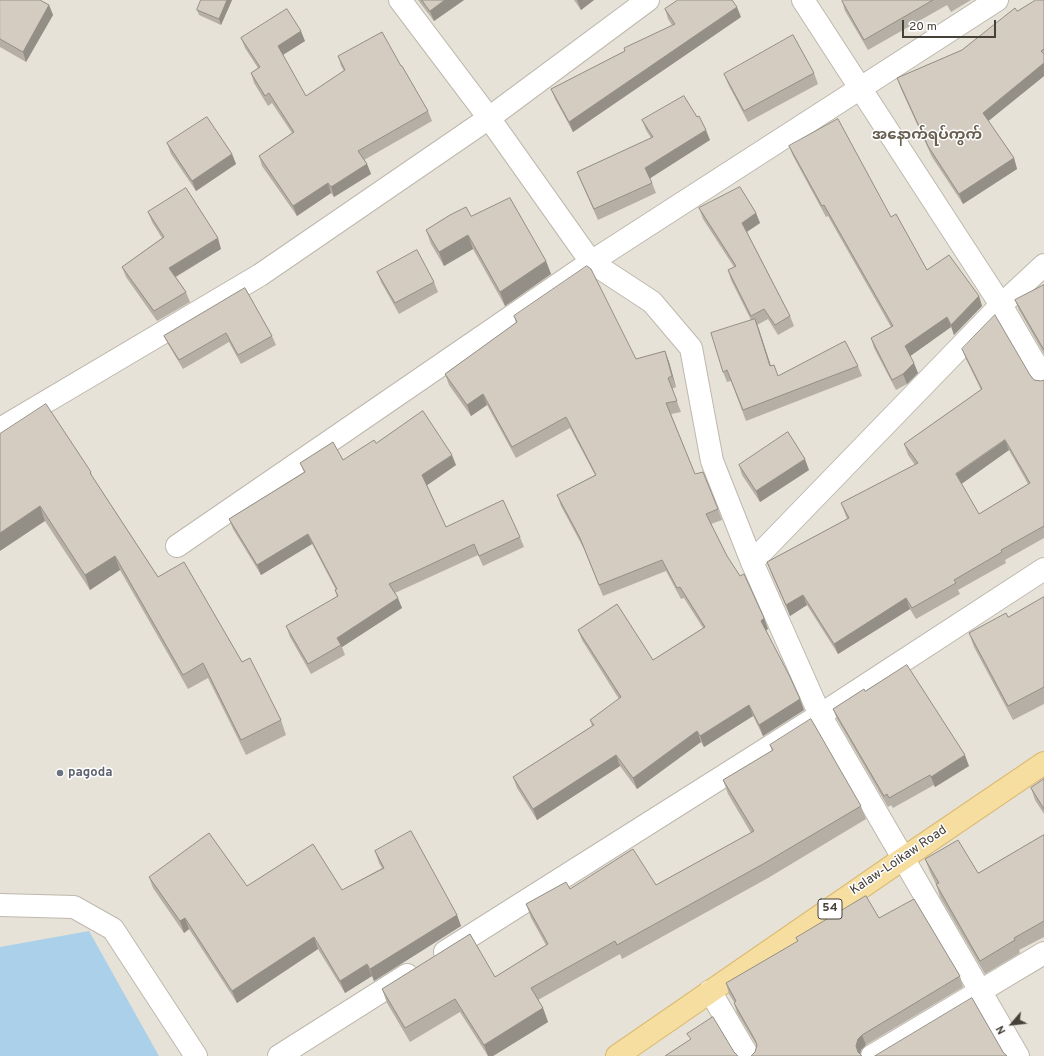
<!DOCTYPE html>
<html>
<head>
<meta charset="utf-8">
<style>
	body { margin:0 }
	#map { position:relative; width:1044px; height:1056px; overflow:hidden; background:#f3f0ea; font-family:Overpass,sans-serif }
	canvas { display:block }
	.north { position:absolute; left:992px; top:1004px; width:40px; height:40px; -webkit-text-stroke:3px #fff; paint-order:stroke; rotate:242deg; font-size:11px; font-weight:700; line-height:16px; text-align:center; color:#464138 }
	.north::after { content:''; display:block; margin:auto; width:14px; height:18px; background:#464138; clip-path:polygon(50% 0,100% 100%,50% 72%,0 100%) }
	.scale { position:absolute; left:902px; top:20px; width:94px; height:18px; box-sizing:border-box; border:2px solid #464138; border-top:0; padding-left:5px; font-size:12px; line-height:14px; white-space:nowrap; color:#464138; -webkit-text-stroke:3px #fff; paint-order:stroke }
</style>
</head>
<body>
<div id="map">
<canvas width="1044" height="1056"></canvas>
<div class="north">N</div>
<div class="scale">20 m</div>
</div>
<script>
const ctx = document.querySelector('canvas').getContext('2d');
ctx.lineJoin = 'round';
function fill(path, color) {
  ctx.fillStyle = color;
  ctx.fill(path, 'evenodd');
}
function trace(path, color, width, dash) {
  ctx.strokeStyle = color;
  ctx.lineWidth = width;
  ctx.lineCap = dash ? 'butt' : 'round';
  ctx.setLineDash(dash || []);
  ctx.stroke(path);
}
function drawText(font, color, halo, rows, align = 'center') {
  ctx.font = font + ' Overpass,"Noto Sans Myanmar",sans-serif';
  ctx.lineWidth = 3;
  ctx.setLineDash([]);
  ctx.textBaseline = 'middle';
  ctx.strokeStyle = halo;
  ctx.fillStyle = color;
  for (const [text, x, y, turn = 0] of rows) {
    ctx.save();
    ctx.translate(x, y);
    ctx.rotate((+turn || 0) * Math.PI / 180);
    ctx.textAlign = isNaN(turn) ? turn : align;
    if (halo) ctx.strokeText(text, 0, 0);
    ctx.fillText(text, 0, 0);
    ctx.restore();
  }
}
fill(new Path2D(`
	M 0,0 L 1044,0 L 1044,1056 L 0,1056 Z`), '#e7e2d8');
fill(new Path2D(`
	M 89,931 L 159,1056 L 0,1056 L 0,947 Z`), '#abd1ea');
const street = new Path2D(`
	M 400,0 L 489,118 L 591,262 L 652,302 L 691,348 L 712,461 L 752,562 L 820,715 L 1018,1056
	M 803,0 L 1001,305 L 1044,379
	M 0,429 L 260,275 L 489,118 L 648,0
	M 177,546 L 591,262 L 997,0
	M 752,562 L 1001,305 L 1044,265
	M 0,905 L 74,907 L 113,929 L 196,1056
	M 445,952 L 820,715 L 1044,569
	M 710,991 L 748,1056
	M 279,1056 L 407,975
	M 872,1056 L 1044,953`);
const primary = new Path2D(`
	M 617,1056 L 904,858 L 1044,763`);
trace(street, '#beb8ad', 24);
trace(primary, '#daba71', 24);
trace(street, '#fff', 22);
trace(primary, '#f6dda0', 22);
fill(new Path2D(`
	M 0,0 L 49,5 L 53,15 L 26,62 L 0,47 Z
	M 232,0 L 221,25 L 199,15 L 197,10 Z
	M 418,0 L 464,0 L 434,21 Z
	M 574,0 L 594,0 L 581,10 Z
	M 843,0 L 971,0 L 951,12 L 947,5 L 868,50 L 845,11 L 842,1 Z
	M 1044,0 L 1044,76 L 988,121 L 1014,158 L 1017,169 L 963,204 L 932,157 L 901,89 L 897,78 L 962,50 L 1017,11 Z
	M 665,9 L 741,17 L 573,132 L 555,99 L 551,89 L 625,51 L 672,25 L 668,19 Z
	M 241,38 L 305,41 L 283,55 L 306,96 L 344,71 L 341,66 L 338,56 L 401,66 L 428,111 L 432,121 L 364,160 L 367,164 L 371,174 L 334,197 L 331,193 L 297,216 L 262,166 L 259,156 L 292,133 L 272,103 L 268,106 L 254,83 L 251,73 L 258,68 L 245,48 Z
	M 814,73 L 818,84 L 748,122 L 728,84 L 724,74 Z
	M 642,120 L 710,140 L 650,178 L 656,193 L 598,220 L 581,182 L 577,172 L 651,138 L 646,130 Z
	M 167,143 L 232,154 L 236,164 L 196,191 L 171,154 Z
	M 789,146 L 891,217 L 927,270 L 979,296 L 982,306 L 954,335 L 951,327 L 910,356 L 918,373 L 907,384 L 896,390 L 874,348 L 871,338 L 891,327 L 828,216 L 826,217 L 793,156 Z
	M 699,208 L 756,213 L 760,223 L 747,232 L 790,316 L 794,326 L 778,335 L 768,319 L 757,325 L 771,366 L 778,376 L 858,366 L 862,376 L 746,421 L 731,381 L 727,382 L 723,372 L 751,320 L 731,280 L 728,270 L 734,267 L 703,219 Z
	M 148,212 L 221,249 L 176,277 L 186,292 L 190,302 L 157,321 L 126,277 L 122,267 L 162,238 L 152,222 Z
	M 471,216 L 546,261 L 551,274 L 505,306 L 473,249 L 444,266 L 431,244 L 426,230 Z
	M 377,272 L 434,282 L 438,292 L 399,314 L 381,282 Z
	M 1044,285 L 1044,354 L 1019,310 L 1015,300 Z
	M 245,288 L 272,336 L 276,345 L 241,364 L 229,342 L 183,369 L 168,344 L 164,336 Z
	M 514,316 L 636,359 L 665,351 L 669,362 L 676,387 L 672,389 L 681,412 L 671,414 L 695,474 L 718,509 L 722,520 L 711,524 L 727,556 L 764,618 L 768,629 L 766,631 L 800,699 L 804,710 L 763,736 L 753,716 L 704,747 L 701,742 L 637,789 L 620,766 L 537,820 L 517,788 L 513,777 L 592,726 L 590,720 L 619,699 L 582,640 L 578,630 L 653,660 L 703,628 L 684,598 L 681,599 L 666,571 L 603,596 L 584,549 L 561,506 L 557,495 L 595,475 L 570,428 L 516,458 L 487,405 L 471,416 L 449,385 L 445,374 L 516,323 Z
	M 962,349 L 1030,375 L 1034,380 L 1041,381 L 1044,380 L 1044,538 L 1005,560 L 1006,563 L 958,590 L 960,594 L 916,619 L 910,609 L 838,654 L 807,605 L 790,616 L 771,573 L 767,562 L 847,519 L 841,503 L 915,465 L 908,455 L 904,444 L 981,390 L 966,359 ZM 1009,450 L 1028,484 L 979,514 L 961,484 Z
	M 0,434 L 91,472 L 92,476 L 158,577 L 242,662 L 281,720 L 286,735 L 246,755 L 208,678 L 188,689 L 120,570 L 90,590 L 45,521 Z
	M 376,443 L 456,465 L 427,485 L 446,527 L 520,537 L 524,547 L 483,566 L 478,555 L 395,593 L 402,608 L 342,647 L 345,655 L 311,674 L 290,637 L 286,626 L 337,597 L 335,590 L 336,590 L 312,544 L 261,575 L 233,529 L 229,519 L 304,472 L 300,463 L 343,460 Z
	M 739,465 L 809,470 L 760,502 L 742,475 Z
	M 1044,597 L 1044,704 L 1013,720 L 974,647 L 969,633 L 1008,617 Z
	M 865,691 L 969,766 L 935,787 L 934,785 L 893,808 L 891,805 L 888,807 L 837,719 L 833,709 Z
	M 770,745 L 861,806 L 866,819 L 768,878 L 622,959 L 620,954 L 538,1000 L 543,1008 L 548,1022 L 493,1056 L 488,1056 L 460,1012 L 410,1042 L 387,1003 L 382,989 L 495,977 L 546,945 L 531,918 L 526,904 L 570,889 L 656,885 L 751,833 L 728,794 L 723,780 L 772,751 Z
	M 1044,779 L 1044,814 L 1035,800 L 1031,788 Z
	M 1044,835 L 1044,937 L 1019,950 L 1020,953 L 985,974 L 940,897 L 936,884 L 930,872 L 925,859 L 978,873 Z
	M 375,851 L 457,915 L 461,926 L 374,981 L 372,976 L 345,993 L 318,949 L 237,1003 L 189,929 L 184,933 L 153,888 L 149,877 L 247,886 L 342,890 L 382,868 L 379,863 Z
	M 879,918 L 960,976 L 963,987 L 866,1045 L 861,1050 L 860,1054 L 755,1052 L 757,1046 L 737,1013 L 734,1003 L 734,1002 L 729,994 L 726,983 L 798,942 L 796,938 Z`), '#b6afa5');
fill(new Path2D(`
	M 227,0 L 232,0 L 221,25 L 219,19 Z
	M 445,0 L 464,0 L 434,21 L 430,11 Z
	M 577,0 L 594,0 L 581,10 Z
	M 49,5 L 53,15 L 26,62 L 23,52 Z
	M 737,7 L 741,17 L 573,132 L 569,122 Z
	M 301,31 L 305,41 L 281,56 L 278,46 Z
	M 1044,63 L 1044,76 L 986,123 L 983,113 Z
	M 706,130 L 710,140 L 649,179 L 645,168 Z
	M 232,154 L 236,164 L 196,191 L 192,181 Z
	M 1014,158 L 1017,169 L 963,204 L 959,194 Z
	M 367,164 L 371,174 L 334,197 L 331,187 Z
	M 328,183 L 331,193 L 297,216 L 293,206 Z
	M 756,213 L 760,223 L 745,233 L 742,223 Z
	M 468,235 L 473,249 L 444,266 L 439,252 Z
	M 218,238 L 221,249 L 173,278 L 169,268 Z
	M 546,261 L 551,274 L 505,306 L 500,292 Z
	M 979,296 L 982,306 L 954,335 L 951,325 Z
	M 947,317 L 951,327 L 909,357 L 905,346 Z
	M 755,319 L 759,329 L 774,376 L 770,366 Z
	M 665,351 L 669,362 L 676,387 L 672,376 Z
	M 914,363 L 918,373 L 907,384 L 903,374 Z
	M 483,394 L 487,405 L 471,416 L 467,405 Z
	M 1005,440 L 1009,450 L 960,485 L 956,474 Z
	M 452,455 L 456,465 L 426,486 L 422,475 Z
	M 805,459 L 809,470 L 760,502 L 756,491 Z
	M 40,506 L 45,521 L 0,551 L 0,533 Z
	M 308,534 L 312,544 L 261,575 L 257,565 Z
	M 115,556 L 120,570 L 90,590 L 85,575 Z
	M 803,595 L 807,605 L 790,616 L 786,605 Z
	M 398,598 L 402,608 L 342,647 L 337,638 Z
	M 906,598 L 910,609 L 838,654 L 834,644 Z
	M 764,618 L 768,629 L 764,631 L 761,621 Z
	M 800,699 L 804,710 L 763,736 L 759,725 Z
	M 749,705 L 753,716 L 704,747 L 700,736 Z
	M 697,731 L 701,742 L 637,789 L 633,778 Z
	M 616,755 L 620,766 L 537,820 L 533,809 Z
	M 965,755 L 969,766 L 935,787 L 931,777 Z
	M 457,915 L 461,926 L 374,981 L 370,969 Z
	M 185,918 L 189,929 L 184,933 L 180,921 Z
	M 314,937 L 318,949 L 237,1003 L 232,991 Z
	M 367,964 L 372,976 L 345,993 L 340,981 Z
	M 543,1008 L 548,1022 L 493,1056 L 488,1056 L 484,1045 Z
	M 862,1035 L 866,1045 L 861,1050 L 860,1056 L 859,1056 L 856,1046 L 858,1039 Z`), '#948f86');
const building = new Path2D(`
	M 0,0 L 40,0 L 49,5 L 23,52 L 0,39 Z
	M 201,0 L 227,0 L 219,19 L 197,10 Z
	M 422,0 L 445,0 L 430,11 Z
	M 678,0 L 732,0 L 737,7 L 569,122 L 551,89 L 625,51 L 624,48 L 675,24 L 665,9 Z
	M 843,0 L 933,0 L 864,40 L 842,1 Z
	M 1036,0 L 1044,0 L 1044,49 L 1041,51 L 1044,54 L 1044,63 L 983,113 L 1014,158 L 959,194 L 928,146 L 897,78 L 962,50 L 1015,8 L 1017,11 Z
	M 287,9 L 301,31 L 278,46 L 306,96 L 345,70 L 338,56 L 382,32 L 401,66 L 402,66 L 428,111 L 358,151 L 367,164 L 331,187 L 328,183 L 293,206 L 259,156 L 294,132 L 269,93 L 265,96 L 251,73 L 260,67 L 241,38 Z
	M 793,35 L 814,73 L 744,111 L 724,74 Z
	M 684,96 L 697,117 L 699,116 L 706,130 L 645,168 L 652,183 L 594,209 L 577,172 L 653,137 L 642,120 Z
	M 207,117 L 232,154 L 192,181 L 167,143 Z
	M 838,119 L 891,217 L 896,214 L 927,270 L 949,255 L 979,296 L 951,325 L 947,317 L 905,346 L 914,363 L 903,374 L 892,380 L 871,338 L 893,326 L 824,205 L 822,206 L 789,146 Z
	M 740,187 L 756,213 L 742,223 L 790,316 L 775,325 L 764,309 L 751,316 L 728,270 L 736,266 L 699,208 Z
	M 186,188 L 218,238 L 169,268 L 186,292 L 154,311 L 122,267 L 164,237 L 148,212 Z
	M 510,198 L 546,261 L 500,292 L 468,235 L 439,252 L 426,230 L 450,215 L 466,207 L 471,216 Z
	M 417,250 L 434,282 L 395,303 L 377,272 Z
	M 587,266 L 591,269 L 636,359 L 665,351 L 672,376 L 668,378 L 677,401 L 666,403 L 695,474 L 703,472 L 718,509 L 706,514 L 727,556 L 740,576 L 744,574 L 764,618 L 761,621 L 789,675 L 800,699 L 759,725 L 749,705 L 700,736 L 697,731 L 633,778 L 616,755 L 533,809 L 513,777 L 594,725 L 590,720 L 621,697 L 578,630 L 617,604 L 653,660 L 705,627 L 680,587 L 677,588 L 662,560 L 599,585 L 580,538 L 557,495 L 596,475 L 566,417 L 512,447 L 483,394 L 467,405 L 445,374 L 517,322 L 514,316 Z
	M 1044,285 L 1044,350 L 1015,300 Z
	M 245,288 L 272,336 L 238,355 L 226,333 L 179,360 L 164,336 Z
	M 995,315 L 1030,375 L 1034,380 L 1041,381 L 1044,380 L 1044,526 L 1001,550 L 1002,552 L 954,580 L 956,583 L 912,608 L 906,598 L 834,644 L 803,595 L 786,605 L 767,562 L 849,518 L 841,503 L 918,463 L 904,444 L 982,389 L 962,349 ZM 1005,440 L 1030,483 L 979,514 L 956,474 Z
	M 755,319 L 770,366 L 774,365 L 778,376 L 845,341 L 858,366 L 743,410 L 727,370 L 723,372 L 711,333 Z
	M 46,404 L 91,472 L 90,473 L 158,577 L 184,562 L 242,662 L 250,658 L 281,720 L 241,740 L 203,663 L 183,675 L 115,556 L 85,575 L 40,506 L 0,533 L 0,434 Z
	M 423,411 L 452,455 L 422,475 L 446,527 L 503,500 L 520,537 L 479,556 L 474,544 L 389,584 L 398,598 L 337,638 L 341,645 L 308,664 L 286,626 L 338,596 L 335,590 L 337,589 L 308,534 L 257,565 L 229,519 L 305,472 L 300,463 L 333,442 L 343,460 L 374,440 L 376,443 Z
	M 788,432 L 805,459 L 756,491 L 739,465 Z
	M 1044,597 L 1044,687 L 1008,706 L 969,633 L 1006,613 L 1008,617 Z
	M 907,665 L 965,755 L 931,777 L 930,775 L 889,798 L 887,794 L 884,796 L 833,709 L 864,689 L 865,691 Z
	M 811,719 L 861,806 L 763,864 L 617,945 L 615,941 L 531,988 L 543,1008 L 484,1045 L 455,999 L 405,1028 L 382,989 L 470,934 L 495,977 L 548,944 L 526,904 L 566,882 L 570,889 L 633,849 L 656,885 L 754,831 L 723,780 L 773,750 L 770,745 Z
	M 1044,779 L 1044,809 L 1031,788 Z
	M 411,831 L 457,915 L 370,969 L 367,964 L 340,981 L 314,937 L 232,991 L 185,918 L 180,921 L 149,877 L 209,833 L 247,886 L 313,844 L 342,890 L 384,868 L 375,851 Z
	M 1044,835 L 1044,921 L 1014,938 L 1015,940 L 980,961 L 936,884 L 939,883 L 925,859 L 958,840 L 978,873 Z
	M 866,896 L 879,918 L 914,899 L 960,976 L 862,1035 L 858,1039 L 856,1046 L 858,1052 L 862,1056 L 751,1056 L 755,1052 L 757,1045 L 755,1040 L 734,1003 L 736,1001 L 726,983 L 798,941 L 796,938 Z
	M 972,998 L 1003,1052 L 1007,1056 L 875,1056 Z
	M 713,1017 L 734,1052 L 738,1056 L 665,1056 L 691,1039 L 687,1034 Z`);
fill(building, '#d4ccc0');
trace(building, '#948f86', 1);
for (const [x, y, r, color] of [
	[60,773,4,"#6b7280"]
]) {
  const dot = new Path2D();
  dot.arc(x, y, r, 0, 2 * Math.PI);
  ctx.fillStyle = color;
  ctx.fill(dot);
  trace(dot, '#fff', 1.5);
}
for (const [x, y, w] of [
	[830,909,24]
]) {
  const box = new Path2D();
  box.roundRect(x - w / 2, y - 10, w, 20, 3);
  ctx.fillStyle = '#fff';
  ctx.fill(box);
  trace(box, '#464138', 1);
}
drawText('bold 12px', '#464138', null, [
	["54",830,909]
]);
drawText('bold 13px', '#5b616d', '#fff', [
	["pagoda",68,773]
], 'left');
drawText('13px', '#464138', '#fff', [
	["Kalaw-Loikaw Road",899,861,-34]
]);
drawText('bold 15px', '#685f50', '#fff', [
	["အနောက်ရပ်ကွက်",927,136]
]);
</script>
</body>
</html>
